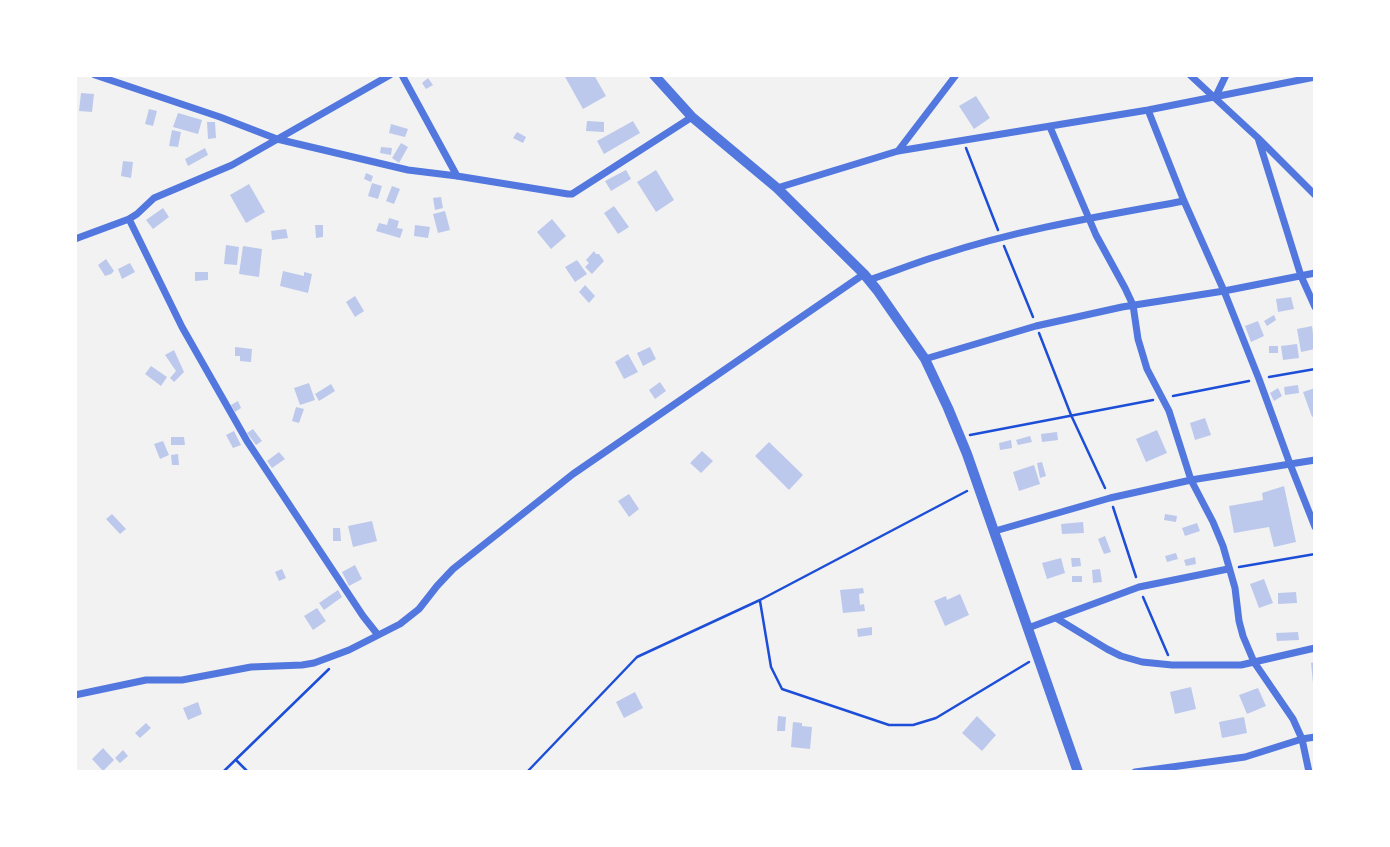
<!DOCTYPE html>
<html>
<head>
<meta charset="utf-8">
<style>
	body { margin:0 }
	#map { position:relative; width:1390px; height:847px; overflow:hidden; background:#f2f2f2; font-family:"DM Sans",sans-serif }
	canvas { display:block }
	.frame { position:absolute; inset:0; border:77px solid #fff; pointer-events:none }
</style>
</head>
<body>
<div id="map">
<canvas width="1390" height="847"></canvas>
<div class="frame"></div>
</div>
<script>
const ctx = document.querySelector('canvas').getContext('2d');
ctx.lineJoin = 'round';
function fill(path, color) {
  ctx.fillStyle = color;
  ctx.fill(path, 'evenodd');
}
function trace(path, color, width, dash) {
  ctx.strokeStyle = color;
  ctx.lineWidth = width;
  ctx.lineCap = dash ? 'butt' : 'round';
  ctx.setLineDash(dash || []);
  ctx.stroke(path);
}
fill(new Path2D(`
	M 564,75 L 594,75 L 606,96 L 583,109 Z
	M 428,78 L 433,85 L 426,89 L 422,83 Z
	M 81,93 L 94,94 L 92,112 L 79,111 Z
	M 976,96 L 990,118 L 974,129 L 959,106 Z
	M 149,109 L 157,111 L 153,126 L 145,124 Z
	M 178,113 L 202,120 L 198,134 L 173,127 Z
	M 587,121 L 604,122 L 604,132 L 586,131 Z
	M 633,121 L 640,133 L 604,154 L 597,141 Z
	M 207,122 L 215,122 L 216,138 L 208,139 Z
	M 391,124 L 408,129 L 405,137 L 389,133 Z
	M 172,130 L 181,132 L 178,147 L 169,146 Z
	M 517,132 L 526,137 L 523,143 L 513,138 Z
	M 401,143 L 408,147 L 399,163 L 392,158 Z
	M 381,147 L 392,148 L 391,155 L 380,153 Z
	M 205,148 L 208,155 L 188,166 L 185,159 Z
	M 123,161 L 133,162 L 131,178 L 121,176 Z
	M 626,170 L 631,179 L 611,191 L 605,181 Z
	M 656,170 L 674,200 L 656,212 L 637,182 Z
	M 366,173 L 373,176 L 371,182 L 364,179 Z
	M 372,183 L 382,186 L 378,199 L 368,196 Z
	M 249,184 L 265,212 L 246,223 L 230,195 Z
	M 392,186 L 400,189 L 394,204 L 386,201 Z
	M 441,197 L 443,208 L 435,210 L 433,198 Z
	M 614,206 L 629,227 L 618,234 L 604,213 Z
	M 163,208 L 169,217 L 153,229 L 146,220 Z
	M 445,211 L 450,230 L 438,233 L 433,214 Z
	M 389,218 L 399,221 L 397,228 L 403,229 L 400,238 L 376,231 L 379,223 L 387,225 Z
	M 552,219 L 566,236 L 551,249 L 537,232 Z
	M 315,225 L 323,225 L 323,237 L 316,238 Z
	M 415,225 L 430,227 L 428,238 L 414,236 Z
	M 286,229 L 288,238 L 272,240 L 271,231 Z
	M 226,245 L 239,247 L 237,265 L 224,264 Z
	M 243,246 L 262,249 L 259,277 L 239,274 Z
	M 594,251 L 596,254 L 599,254 L 604,261 L 592,274 L 585,267 L 589,263 L 586,260 Z
	M 106,259 L 114,271 L 111,274 L 105,276 L 98,265 Z
	M 577,260 L 587,274 L 575,282 L 565,267 Z
	M 130,263 L 135,272 L 122,279 L 118,269 Z
	M 283,271 L 304,276 L 304,272 L 312,274 L 308,293 L 280,286 Z
	M 195,272 L 208,272 L 208,280 L 195,281 Z
	M 585,285 L 595,296 L 589,303 L 579,292 Z
	M 355,296 L 364,311 L 355,317 L 346,302 Z
	M 1291,297 L 1294,309 L 1278,312 L 1276,299 Z
	M 1274,315 L 1276,320 L 1267,326 L 1264,321 Z
	M 1258,321 L 1264,336 L 1251,342 L 1245,326 Z
	M 1312,326 L 1315,349 L 1301,352 L 1297,329 Z
	M 1297,344 L 1299,358 L 1283,360 L 1281,346 Z
	M 1269,346 L 1278,346 L 1278,353 L 1269,353 Z
	M 235,347 L 252,349 L 251,362 L 240,361 L 240,356 L 235,356 Z
	M 650,347 L 656,359 L 643,366 L 637,353 Z
	M 174,350 L 184,372 L 174,382 L 170,378 L 176,371 L 165,355 Z
	M 628,354 L 638,372 L 624,379 L 615,362 Z
	M 151,366 L 167,377 L 161,386 L 145,374 Z
	M 660,382 L 666,391 L 655,399 L 649,390 Z
	M 309,383 L 315,400 L 300,405 L 294,388 Z
	M 331,384 L 335,391 L 319,401 L 315,394 Z
	M 1298,385 L 1299,393 L 1285,395 L 1284,387 Z
	M 1278,388 L 1282,396 L 1274,401 L 1270,393 Z
	M 1315,388 L 1315,416 L 1312,417 L 1303,392 Z
	M 238,401 L 241,408 L 235,412 L 231,405 Z
	M 296,407 L 304,409 L 299,423 L 292,421 Z
	M 1205,418 L 1211,435 L 1195,440 L 1190,423 Z
	M 253,429 L 262,441 L 256,445 L 247,433 Z
	M 1157,430 L 1167,453 L 1146,462 L 1136,439 Z
	M 234,431 L 241,445 L 233,448 L 226,435 Z
	M 1057,432 L 1058,440 L 1042,442 L 1041,434 Z
	M 1030,436 L 1032,442 L 1018,445 L 1016,440 Z
	M 171,437 L 184,437 L 185,445 L 171,445 Z
	M 1011,440 L 1012,448 L 1000,450 L 999,443 Z
	M 163,441 L 169,455 L 160,459 L 154,444 Z
	M 769,442 L 803,475 L 789,490 L 755,456 Z
	M 702,451 L 713,461 L 701,473 L 690,463 Z
	M 279,452 L 285,459 L 272,468 L 267,461 Z
	M 178,454 L 179,465 L 172,465 L 171,455 Z
	M 1042,462 L 1046,476 L 1040,478 L 1037,463 Z
	M 1034,465 L 1040,484 L 1019,491 L 1013,472 Z
	M 1284,486 L 1296,542 L 1274,547 L 1269,527 L 1234,533 L 1229,506 L 1263,500 L 1262,493 Z
	M 629,494 L 639,509 L 629,517 L 618,501 Z
	M 112,514 L 126,529 L 120,534 L 106,519 Z
	M 1165,514 L 1177,516 L 1176,522 L 1164,520 Z
	M 372,521 L 377,541 L 353,547 L 348,526 Z
	M 1083,522 L 1084,533 L 1062,534 L 1061,524 Z
	M 1197,523 L 1200,531 L 1185,536 L 1182,528 Z
	M 333,528 L 340,528 L 341,541 L 333,541 Z
	M 1105,536 L 1111,552 L 1104,554 L 1098,539 Z
	M 1176,553 L 1178,559 L 1167,562 L 1165,556 Z
	M 1195,557 L 1196,564 L 1186,566 L 1184,560 Z
	M 1061,558 L 1065,573 L 1047,579 L 1042,563 Z
	M 1071,558 L 1080,558 L 1081,566 L 1072,567 Z
	M 355,565 L 362,579 L 349,586 L 342,572 Z
	M 282,569 L 286,578 L 279,581 L 275,572 Z
	M 1100,569 L 1102,582 L 1093,583 L 1092,570 Z
	M 1072,576 L 1082,576 L 1082,582 L 1072,582 Z
	M 1264,579 L 1273,603 L 1259,608 L 1250,584 Z
	M 863,588 L 864,593 L 859,594 L 860,605 L 864,604 L 865,611 L 843,613 L 840,590 Z
	M 338,590 L 342,597 L 324,610 L 319,603 Z
	M 1296,592 L 1297,603 L 1278,604 L 1278,593 Z
	M 960,594 L 969,615 L 945,626 L 934,601 L 946,596 L 947,600 Z
	M 317,608 L 326,621 L 313,630 L 304,616 Z
	M 872,627 L 872,635 L 858,637 L 857,629 Z
	M 1298,632 L 1299,640 L 1277,641 L 1276,633 Z
	M 1315,662 L 1315,683 L 1313,683 L 1311,663 Z
	M 1191,687 L 1196,709 L 1175,714 L 1170,692 Z
	M 1258,688 L 1266,706 L 1247,714 L 1239,695 Z
	M 635,692 L 643,708 L 624,718 L 616,702 Z
	M 198,702 L 202,714 L 188,720 L 183,708 Z
	M 778,716 L 786,717 L 785,731 L 777,731 Z
	M 977,716 L 996,735 L 982,751 L 962,733 Z
	M 1244,717 L 1247,733 L 1222,738 L 1219,722 Z
	M 793,722 L 802,723 L 802,726 L 812,727 L 810,749 L 791,747 Z
	M 146,723 L 151,728 L 140,738 L 135,733 Z
	M 103,748 L 114,760 L 103,771 L 92,759 Z
	M 123,750 L 128,756 L 120,763 L 115,758 Z`), '#bdc9ec');
trace(new Path2D(`
	M 966,148 L 998,230
	M 1004,246 L 1033,317
	M 1039,333 L 1071,415 L 1105,488
	M 1269,377 L 1315,369
	M 1173,396 L 1249,381
	M 970,435 L 1153,400
	M 1113,507 L 1136,577
	M 1239,567 L 1315,554
	M 1143,597 L 1168,655
	M 760,601 L 771,667 L 782,689 L 889,725 L 913,725 L 936,718 L 1029,662
	M 236,760 L 248,772
	M 223,772 L 329,669
	M 527,772 L 637,657 L 760,600 L 967,491`), '#1d4ed8', 2.5);
trace(new Path2D(`
	M 95,75 L 220,117 L 277,139 L 408,170 L 457,176 L 568,194 L 572,194 L 692,117
	M 402,75 L 457,176
	M 1190,75 L 1258,138 L 1315,195
	M 1215,98 L 1226,75
	M 1148,110 L 1184,201 L 1224,291 L 1259,379 L 1290,464 L 1315,527
	M 1050,127 L 1096,235 L 1125,288 L 1133,305 L 1138,339 L 1147,369 L 1169,411 L 1191,480 L 1213,522 L 1223,546 L 1235,588 L 1239,621 L 1243,636 L 1254,662 L 1293,719 L 1302,739 L 1309,772
	M 1258,138 L 1301,276 L 1315,307
	M 898,151 L 956,75
	M 777,188 L 898,151 L 1148,110 L 1315,77
	M 129,219 L 182,327 L 247,441 L 363,616 L 378,635
	M 75,239 L 129,219 L 137,214 L 154,198 L 232,165 L 390,75
	M 869,280 C 893,272 917,262 941,255 C 1020,229 1102,216 1184,201
	M 925,359 L 1036,326 L 1122,307 L 1224,291 L 1315,273
	M 995,531 L 1110,498 L 1191,480 L 1315,460
	M 1056,618 L 1107,649 L 1121,656 L 1142,662 L 1172,665 L 1241,665 L 1315,648
	M 1028,628 L 1139,587 L 1228,569
	M 75,695 L 146,680 L 182,680 L 251,667 L 302,665 L 314,663 L 349,650 L 400,624 L 419,609 L 437,586 L 453,569 L 573,474 L 864,274
	M 1135,772 L 1245,757 L 1302,739 L 1315,737`), '#5277de', 7);
trace(new Path2D(`
	M 654,75 L 692,117 L 777,188 L 864,274 L 877,290 L 925,359 L 948,408 L 967,454 L 1078,772`), '#5277de', 10);
</script>
</body>
</html>
